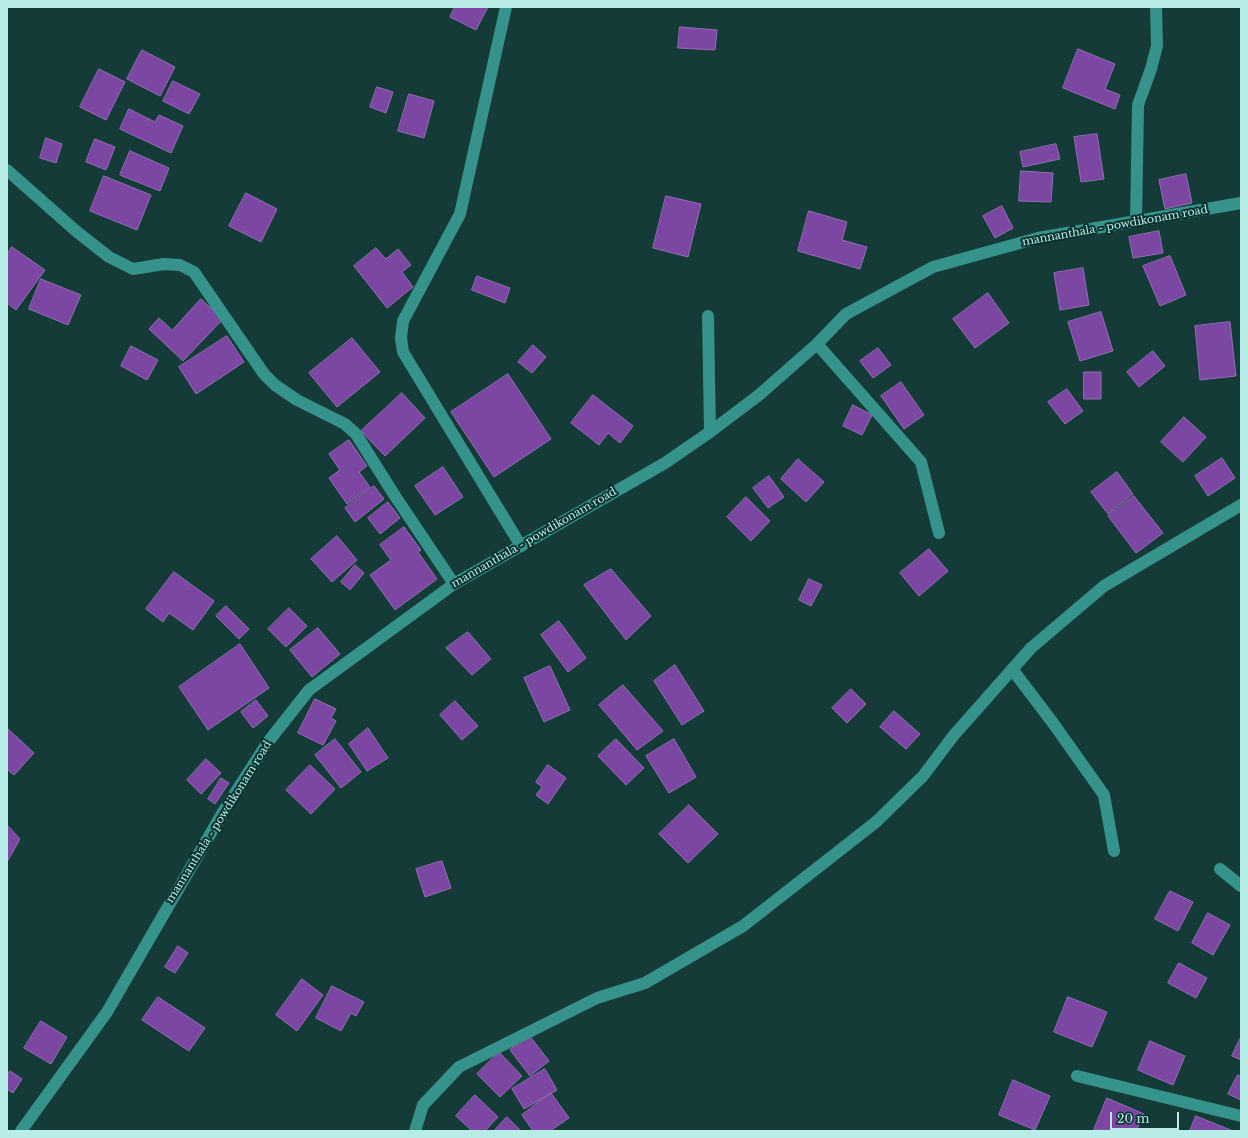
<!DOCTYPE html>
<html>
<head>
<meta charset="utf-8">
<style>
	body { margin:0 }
	#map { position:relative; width:1248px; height:1138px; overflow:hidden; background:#153b38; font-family:"Libre Baskerville",serif }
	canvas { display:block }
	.frame { position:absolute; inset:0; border:8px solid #b8ede7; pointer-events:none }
	.scale { position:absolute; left:1110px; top:1112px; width:69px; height:18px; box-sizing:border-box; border:2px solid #b8ede7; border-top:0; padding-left:5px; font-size:12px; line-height:14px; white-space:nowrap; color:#b8ede7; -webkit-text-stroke:3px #08312e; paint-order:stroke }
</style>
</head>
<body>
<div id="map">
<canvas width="1248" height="1138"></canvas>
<div class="frame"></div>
<div class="scale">20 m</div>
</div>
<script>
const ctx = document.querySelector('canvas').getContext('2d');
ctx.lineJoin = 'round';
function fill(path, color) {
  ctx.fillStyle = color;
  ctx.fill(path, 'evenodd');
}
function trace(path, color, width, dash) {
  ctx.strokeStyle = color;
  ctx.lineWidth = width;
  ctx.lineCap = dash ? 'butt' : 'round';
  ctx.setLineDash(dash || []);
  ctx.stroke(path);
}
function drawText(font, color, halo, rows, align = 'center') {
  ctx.font = font + ' "Libre Baskerville",serif';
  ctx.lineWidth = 4;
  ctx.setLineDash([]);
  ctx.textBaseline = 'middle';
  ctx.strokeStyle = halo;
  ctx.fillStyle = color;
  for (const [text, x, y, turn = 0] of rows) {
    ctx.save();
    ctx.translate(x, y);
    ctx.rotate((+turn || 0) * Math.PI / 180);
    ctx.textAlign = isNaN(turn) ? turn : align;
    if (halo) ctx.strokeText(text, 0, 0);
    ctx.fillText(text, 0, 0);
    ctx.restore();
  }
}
const building = new Path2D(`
	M 455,7 L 488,7 L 476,30 L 450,17 Z
	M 680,27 L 717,30 L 715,50 L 678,48 Z
	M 1078,49 L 1115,64 L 1105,89 L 1120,95 L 1115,109 L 1063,88 Z
	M 142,50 L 175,67 L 160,96 L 127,79 Z
	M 99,69 L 125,82 L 106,120 L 80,107 Z
	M 173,81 L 200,94 L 189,114 L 163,101 Z
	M 377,87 L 393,92 L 386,113 L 370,107 Z
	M 409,94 L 434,101 L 424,138 L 398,131 Z
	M 129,109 L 155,122 L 159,115 L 183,126 L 171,153 L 120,129 Z
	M 1097,134 L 1104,179 L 1081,182 L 1074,137 Z
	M 46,138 L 62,144 L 56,163 L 40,158 Z
	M 95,139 L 115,147 L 106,170 L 86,162 Z
	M 1056,144 L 1060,159 L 1023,167 L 1020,152 Z
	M 130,151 L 169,168 L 160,191 L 120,175 Z
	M 1021,171 L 1053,173 L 1051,202 L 1019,201 Z
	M 1186,174 L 1192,203 L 1165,209 L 1159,180 Z
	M 104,176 L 151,195 L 137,230 L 90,211 Z
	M 246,193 L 277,209 L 261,242 L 229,226 Z
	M 666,196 L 701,204 L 688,257 L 653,248 Z
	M 1002,206 L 1013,228 L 995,238 L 983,216 Z
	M 809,211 L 847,222 L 842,240 L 867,247 L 860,269 L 798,251 Z
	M 1159,231 L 1163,253 L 1133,258 L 1129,237 Z
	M 12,247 L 45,270 L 16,310 L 7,303 L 7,254 Z
	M 376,248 L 386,259 L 398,249 L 411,265 L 402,272 L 413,287 L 387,308 L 354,266 Z
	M 1170,256 L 1186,295 L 1160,306 L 1143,266 Z
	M 1083,268 L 1089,305 L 1060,310 L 1054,273 Z
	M 477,276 L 510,288 L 505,303 L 472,290 Z
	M 41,279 L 81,295 L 68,325 L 29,309 Z
	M 988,293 L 1009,323 L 975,348 L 953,319 Z
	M 201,299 L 223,319 L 183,361 L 149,329 L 159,318 L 172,330 Z
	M 1101,312 L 1113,351 L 1080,361 L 1068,322 Z
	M 1230,322 L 1236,376 L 1200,380 L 1195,326 Z
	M 227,336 L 244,362 L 196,394 L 179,367 Z
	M 352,338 L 380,372 L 337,407 L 309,373 Z
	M 533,345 L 546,357 L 532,373 L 518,362 Z
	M 131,346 L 158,360 L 147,380 L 121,366 Z
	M 878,348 L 891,365 L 873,378 L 860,361 Z
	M 1153,351 L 1165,366 L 1139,387 L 1127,372 Z
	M 1084,372 L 1101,372 L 1101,399 L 1084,399 Z
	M 508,374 L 551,439 L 494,477 L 451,412 Z
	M 901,382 L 924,415 L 904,429 L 881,396 Z
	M 1067,389 L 1083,411 L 1065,424 L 1048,402 Z
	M 402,393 L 425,418 L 385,456 L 361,431 Z
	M 593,395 L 633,426 L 620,443 L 608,433 L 599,445 L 571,423 Z
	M 853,405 L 872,415 L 862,435 L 843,426 Z
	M 1184,417 L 1206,437 L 1183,462 L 1161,442 Z
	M 349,440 L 367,466 L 359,472 L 370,487 L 347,504 L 329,478 L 340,470 L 329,454 Z
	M 1222,458 L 1235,478 L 1208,496 L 1195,476 Z
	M 798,459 L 824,482 L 806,502 L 781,479 Z
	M 443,467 L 463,497 L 435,515 L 415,486 Z
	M 1117,472 L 1133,494 L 1108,514 L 1091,492 Z
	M 769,476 L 784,497 L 768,508 L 753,488 Z
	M 374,486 L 384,499 L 355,522 L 345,508 Z
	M 1134,496 L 1163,533 L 1136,553 L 1108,516 Z
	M 746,497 L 770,521 L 751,541 L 727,517 Z
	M 388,502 L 400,518 L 380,534 L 368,518 Z
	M 404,527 L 421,550 L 418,552 L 437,579 L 395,610 L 370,575 L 391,560 L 380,545 Z
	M 337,536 L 357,560 L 332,582 L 311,559 Z
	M 929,549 L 948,571 L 919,596 L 900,573 Z
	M 355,565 L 364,573 L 350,590 L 341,582 Z
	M 611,569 L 651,616 L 626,640 L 584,585 Z
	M 174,572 L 214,601 L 193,630 L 169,613 L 163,622 L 146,609 Z
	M 809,579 L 822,585 L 811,606 L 799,600 Z
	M 226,606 L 249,629 L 239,639 L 216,616 Z
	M 289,608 L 307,626 L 286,647 L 268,629 Z
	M 559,621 L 586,658 L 568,672 L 541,635 Z
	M 318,628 L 340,654 L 312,677 L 290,650 Z
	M 468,632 L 491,659 L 472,675 L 446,648 Z
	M 240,644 L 269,688 L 208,730 L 179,687 Z
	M 675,665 L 704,711 L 682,725 L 654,681 Z
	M 550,666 L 570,710 L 544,722 L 524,678 Z
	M 623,685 L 663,731 L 637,750 L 599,705 Z
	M 851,689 L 866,704 L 847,723 L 832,708 Z
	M 315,699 L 336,709 L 331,718 L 336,721 L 323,745 L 298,733 Z
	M 256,700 L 268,716 L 253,728 L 241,712 Z
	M 455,701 L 478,726 L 462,740 L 440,715 Z
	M 894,711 L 920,734 L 906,749 L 880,727 Z
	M 7,728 L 34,753 L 14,775 L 7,769 Z
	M 368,728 L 388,758 L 367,771 L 349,744 Z
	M 335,739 L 361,772 L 341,788 L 315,755 Z
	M 616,739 L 644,768 L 626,785 L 598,756 Z
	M 674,739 L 696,777 L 669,793 L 646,756 Z
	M 206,759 L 221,773 L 201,794 L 187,780 Z
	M 310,765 L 335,789 L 311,814 L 286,790 Z
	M 548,765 L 566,778 L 548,804 L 536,795 L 542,787 L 536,782 Z
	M 221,778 L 229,783 L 215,804 L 208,799 Z
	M 689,805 L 718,834 L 688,863 L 659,834 Z
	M 7,825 L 20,839 L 7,862 Z
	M 442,861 L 451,888 L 425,897 L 416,869 Z
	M 1170,891 L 1193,902 L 1178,931 L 1155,919 Z
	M 1208,913 L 1230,925 L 1213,955 L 1192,943 Z
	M 178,946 L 188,953 L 175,973 L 165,967 Z
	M 1179,963 L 1207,978 L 1196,998 L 1168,983 Z
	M 302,979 L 323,995 L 297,1031 L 276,1015 Z
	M 332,986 L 364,1002 L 356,1016 L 351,1013 L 341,1031 L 316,1018 Z
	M 158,997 L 205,1028 L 189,1051 L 142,1020 Z
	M 1068,997 L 1107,1012 L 1092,1047 L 1054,1032 Z
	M 41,1021 L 67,1037 L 51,1064 L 24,1048 Z
	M 529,1035 L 549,1061 L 530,1076 L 510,1050 Z
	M 1240,1039 L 1241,1040 L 1241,1060 L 1232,1056 Z
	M 1150,1041 L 1185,1056 L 1173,1085 L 1138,1070 Z
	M 499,1052 L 522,1076 L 500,1097 L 477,1074 Z
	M 545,1069 L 557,1090 L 524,1109 L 512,1089 Z
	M 10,1071 L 22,1079 L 13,1093 L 7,1089 L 7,1075 Z
	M 1238,1075 L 1241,1077 L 1241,1100 L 1228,1094 Z
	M 1013,1080 L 1050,1096 L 1035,1130 L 999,1115 Z
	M 551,1093 L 569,1118 L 550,1131 L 533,1131 L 522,1115 Z
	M 475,1095 L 498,1117 L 485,1131 L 472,1131 L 456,1116 Z
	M 1107,1098 L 1144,1114 L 1136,1131 L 1094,1130 Z
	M 1196,1116 L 1233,1131 L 1190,1131 Z
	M 507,1117 L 521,1131 L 494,1131 Z`);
fill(building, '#7c46a3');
trace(building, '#946fb4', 1);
trace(new Path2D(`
	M 1220,869 L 1241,886
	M 1077,1076 L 1241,1116`), '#35938c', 12);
trace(new Path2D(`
	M 506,7 L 460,214 L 403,321 L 401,338 L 403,352 L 521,546
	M 7,170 L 76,231 L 109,257 L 133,269 L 164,264 L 180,265 L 194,272 L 264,374 L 275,385 L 297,400 L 345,424 L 356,434 L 395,496 L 454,584
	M 1136,221 L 1138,105 L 1151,69 L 1157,46 L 1156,7
	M 708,316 L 710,432
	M 817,344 L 921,462 L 939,533
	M 1012,669 L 1053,723 L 1104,795 L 1114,851
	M 415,1131 L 423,1105 L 459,1067 L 597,998 L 645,983 L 743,926 L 876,822 L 923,776 L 954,735 L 1031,648 L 1104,586 L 1241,505`), '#35938c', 12);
trace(new Path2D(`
	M 21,1131 L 107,1012 L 223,812 L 268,742 L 309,690 L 454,584 L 665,463 L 710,432 L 759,395 L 817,344 L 846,314 L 933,267 L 1038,238 L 1241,203`), '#35938c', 12);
drawText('11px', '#b8ede7', '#08312e', [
	["mannanthala - powdikonam road",1115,226,-10],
	["mannanthala - powdikonam road",534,538,-30],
	["mannanthala - powdikonam road",219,822,-58]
]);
</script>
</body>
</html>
